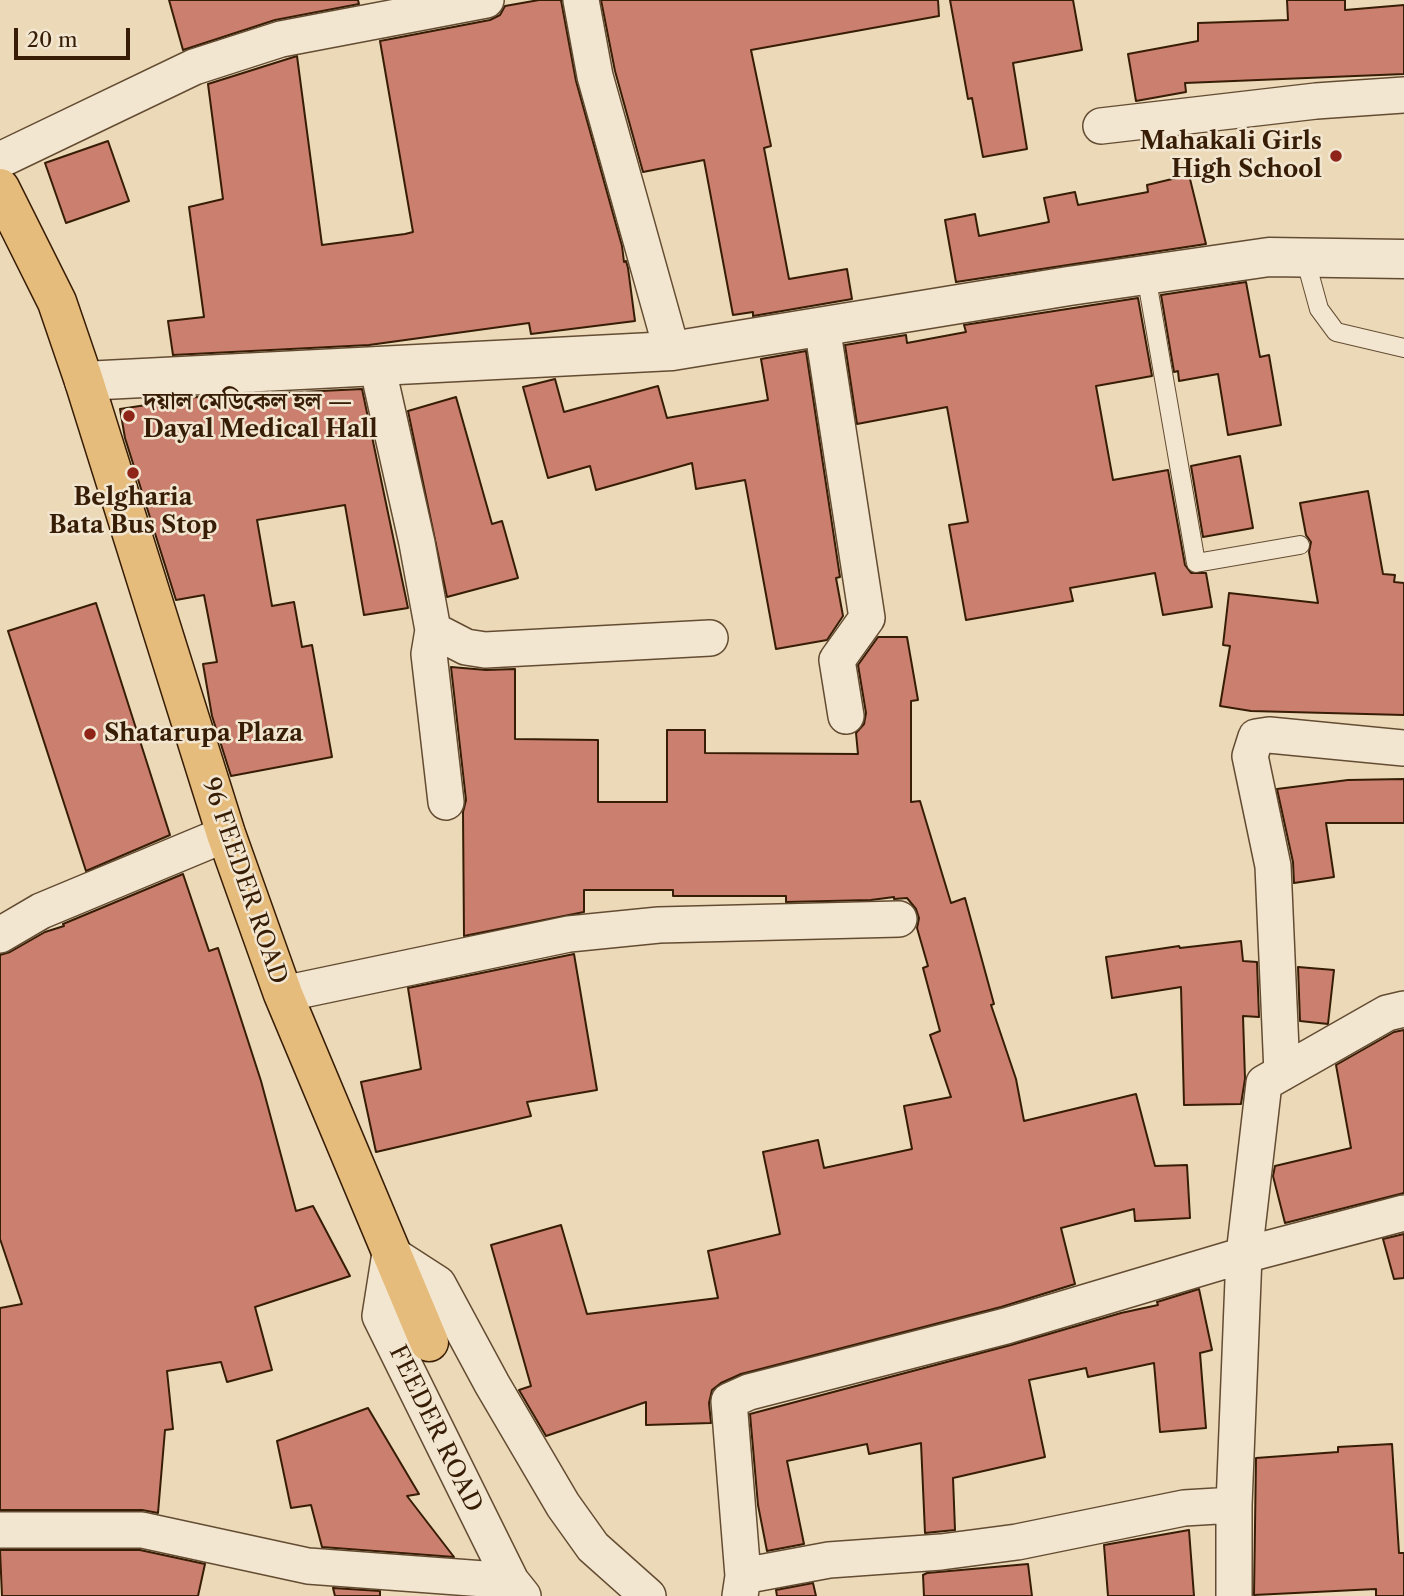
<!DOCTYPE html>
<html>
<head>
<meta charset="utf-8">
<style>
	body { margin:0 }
	#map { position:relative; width:1404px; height:1596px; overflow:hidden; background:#ebd9b8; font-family:"Libre Caslon Text",serif }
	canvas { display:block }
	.scale { position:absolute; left:14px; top:28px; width:116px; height:32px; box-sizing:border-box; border:4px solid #371d05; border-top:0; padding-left:9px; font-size:21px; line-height:24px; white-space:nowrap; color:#371d05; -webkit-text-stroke:5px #f2e6d1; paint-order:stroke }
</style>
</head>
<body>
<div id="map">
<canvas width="1404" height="1596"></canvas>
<div class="scale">20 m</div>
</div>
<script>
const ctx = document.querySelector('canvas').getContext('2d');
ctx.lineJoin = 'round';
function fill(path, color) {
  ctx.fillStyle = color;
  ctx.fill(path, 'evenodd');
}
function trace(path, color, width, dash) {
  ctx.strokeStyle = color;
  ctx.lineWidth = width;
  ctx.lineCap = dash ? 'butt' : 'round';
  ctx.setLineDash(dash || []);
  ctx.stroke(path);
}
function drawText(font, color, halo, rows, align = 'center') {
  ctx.font = font + ' "Libre Caslon Text","Noto Serif Bengali",serif';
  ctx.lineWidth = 5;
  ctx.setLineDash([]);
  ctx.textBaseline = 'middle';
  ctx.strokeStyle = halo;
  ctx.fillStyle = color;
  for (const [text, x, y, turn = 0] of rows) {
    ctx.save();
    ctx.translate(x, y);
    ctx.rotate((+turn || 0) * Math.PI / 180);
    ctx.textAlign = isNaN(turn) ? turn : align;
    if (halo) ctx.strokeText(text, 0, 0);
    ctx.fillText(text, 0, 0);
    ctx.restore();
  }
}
const building = new Path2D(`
	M 169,0 L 358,0 L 359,4 L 275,20 L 183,50 Z
	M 539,0 L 561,0 L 576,81 L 622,246 L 624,262 L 626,261 L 628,268 L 635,321 L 531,334 L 529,323 L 369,345 L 173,355 L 168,321 L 204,317 L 189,207 L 223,199 L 208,84 L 297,56 L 322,245 L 405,234 L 413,232 L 380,41 L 490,20 L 500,15 L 505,6 Z
	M 601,0 L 938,0 L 939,16 L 751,50 L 771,146 L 764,148 L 789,279 L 847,269 L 852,299 L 753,316 L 753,312 L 733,315 L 704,160 L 643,172 L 615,71 Z
	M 950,0 L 1073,0 L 1082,50 L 1013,63 L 1027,149 L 983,157 L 972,98 L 968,99 Z
	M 1287,0 L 1345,0 L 1345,10 L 1404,5 L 1404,74 L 1185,83 L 1186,92 L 1136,101 L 1128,54 L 1198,41 L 1198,23 L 1288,20 Z
	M 108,141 L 129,201 L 66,223 L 45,163 Z
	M 1189,175 L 1206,244 L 956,282 L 945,220 L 975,214 L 979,236 L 1049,222 L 1044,198 L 1075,192 L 1078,205 L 1148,192 L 1147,185 Z
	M 1246,282 L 1260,357 L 1269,355 L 1281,425 L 1228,435 L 1218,374 L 1179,381 L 1178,371 L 1174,372 L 1161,295 Z
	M 1138,298 L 1152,376 L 1096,386 L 1113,480 L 1168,470 L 1185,565 L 1191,573 L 1206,573 L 1212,607 L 1163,615 L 1155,573 L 1070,588 L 1073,601 L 966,620 L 949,525 L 968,522 L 947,407 L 857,424 L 845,345 L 906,335 L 907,343 L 966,332 L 964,325 Z
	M 806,351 L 840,577 L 836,578 L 843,616 L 827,640 L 776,649 L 745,480 L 696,489 L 692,463 L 596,490 L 590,466 L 548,478 L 523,387 L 555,379 L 564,412 L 658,386 L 667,418 L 768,400 L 761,359 Z
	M 362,389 L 408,608 L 364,615 L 345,505 L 257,520 L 272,606 L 294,602 L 302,647 L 312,645 L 332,757 L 231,776 L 212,716 L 203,664 L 217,662 L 204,595 L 176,600 L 125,438 L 120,409 L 179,400 L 179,398 Z
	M 456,397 L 492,524 L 502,521 L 518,578 L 447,597 L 408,411 Z
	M 1240,456 L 1253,528 L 1203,537 L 1191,466 Z
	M 1368,491 L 1383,574 L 1395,575 L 1394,582 L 1404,583 L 1404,715 L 1251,711 L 1220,706 L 1230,646 L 1223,645 L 1229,593 L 1318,603 L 1309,552 L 1311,542 L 1306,535 L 1300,503 Z
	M 96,603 L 170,835 L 86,871 L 8,631 Z
	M 878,637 L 907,637 L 918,700 L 911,701 L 911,802 L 920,801 L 951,903 L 965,898 L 994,1004 L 991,1005 L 1016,1079 L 1024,1121 L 1136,1094 L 1155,1166 L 1187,1165 L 1190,1218 L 1135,1221 L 1134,1209 L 1061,1228 L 1075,1284 L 1001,1307 L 741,1374 L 721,1383 L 712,1390 L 709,1403 L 711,1423 L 646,1425 L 646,1402 L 546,1436 L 519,1390 L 531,1386 L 491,1245 L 561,1225 L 587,1314 L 718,1298 L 708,1251 L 780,1234 L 763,1152 L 818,1140 L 824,1168 L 912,1149 L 904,1106 L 951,1097 L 930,1035 L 940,1031 L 923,968 L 928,966 L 917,928 L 919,918 L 916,909 L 907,898 L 894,899 L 894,897 L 871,900 L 786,902 L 786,896 L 673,896 L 673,890 L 584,890 L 584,912 L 464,936 L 463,812 L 466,800 L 451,667 L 486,670 L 515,669 L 515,739 L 598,740 L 598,802 L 667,802 L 667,730 L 705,730 L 705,753 L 858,754 L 856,733 L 864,724 L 866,713 L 858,665 Z
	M 1404,779 L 1404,823 L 1326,823 L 1334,877 L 1294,883 L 1293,862 L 1277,789 L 1348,780 Z
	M 183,874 L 209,951 L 218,948 L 261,1081 L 296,1211 L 313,1206 L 350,1276 L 255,1307 L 272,1370 L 227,1382 L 221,1362 L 167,1371 L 173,1429 L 165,1430 L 158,1513 L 142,1510 L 0,1510 L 0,1308 L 22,1304 L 0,1239 L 0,955 L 10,952 L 45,932 L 64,926 L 63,924 Z
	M 1241,941 L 1243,961 L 1257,962 L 1259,1017 L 1243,1016 L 1245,1079 L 1241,1104 L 1184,1105 L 1181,987 L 1112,998 L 1106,957 L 1179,946 L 1180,948 Z
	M 574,954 L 597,1090 L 527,1102 L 531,1116 L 376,1152 L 361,1082 L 421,1069 L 408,988 Z
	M 1298,967 L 1334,970 L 1328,1024 L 1300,1021 Z
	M 1404,1030 L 1404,1193 L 1285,1223 L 1273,1176 L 1275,1166 L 1351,1148 L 1336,1065 L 1394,1032 Z
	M 1404,1234 L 1404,1278 L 1394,1279 L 1383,1239 Z
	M 1199,1289 L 1212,1350 L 1200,1353 L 1206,1428 L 1160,1432 L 1154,1363 L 1088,1377 L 1086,1368 L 1029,1380 L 1045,1457 L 953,1478 L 955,1530 L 925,1533 L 921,1443 L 869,1454 L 867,1444 L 787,1461 L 804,1544 L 767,1551 L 758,1505 L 750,1414 L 1011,1345 L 1121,1313 L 1158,1305 L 1157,1302 Z
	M 368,1408 L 419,1494 L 407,1496 L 454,1557 L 322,1547 L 311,1505 L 291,1508 L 277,1441 Z
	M 1392,1444 L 1399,1553 L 1404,1553 L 1404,1596 L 1376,1596 L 1376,1589 L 1254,1595 L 1256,1458 L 1338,1452 L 1338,1447 Z
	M 1189,1530 L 1194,1596 L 1108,1596 L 1104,1545 Z
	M 0,1550 L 140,1550 L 205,1564 L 198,1596 L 2,1596 Z
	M 1028,1564 L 1032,1596 L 924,1596 L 923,1575 L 927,1573 Z
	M 813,1583 L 816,1596 L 777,1596 L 776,1590 Z
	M 333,1588 L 380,1591 L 380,1596 L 335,1596 Z`);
fill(building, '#cb806f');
trace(building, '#371d05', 2);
const service = new Path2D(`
	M 1305,258 L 1319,309 L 1336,332 L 1404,348
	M 1146,275 L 1196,563 L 1300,545`);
const minor = new Path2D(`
	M 581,0 L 595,76 L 672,351
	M 1101,126 L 1316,101 L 1404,95
	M 0,160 L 194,67 L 281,39 L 486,0
	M 822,326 L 867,618 L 837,660 L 846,716
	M 377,365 L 417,543 L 433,630 L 429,654 L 446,802
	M 433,630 L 466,647 L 485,650 L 710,638
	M 0,935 L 41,911 L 226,834
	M 283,994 L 569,934 L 659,925 L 899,919
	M 1282,1073 L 1273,866 L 1250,756 L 1256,737 L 1269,735 L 1404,748
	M 0,1530 L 142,1530 L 308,1566 L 511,1581
	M 743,1576 L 829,1560 L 941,1552 L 1017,1542 L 1184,1508 L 1234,1505
	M 523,1596 L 511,1581 L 380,1316 L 390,1253 L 438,1284 L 492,1384 L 563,1505 L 593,1547 L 648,1596
	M 740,1596 L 743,1576 L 729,1401 L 749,1392 L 1006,1326 L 1244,1255 L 1404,1213
	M 1234,1596 L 1234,1505 L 1244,1255 L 1264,1083 L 1387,1013 L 1404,1009`);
const tertiary = new Path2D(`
	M 84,381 L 672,351 L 1069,286 L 1269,257 L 1404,259`);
const primary = new Path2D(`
	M 0,188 L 57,302 L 84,381 L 226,834 L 283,994 L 429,1342`);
trace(service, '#644c32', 20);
trace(minor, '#644c32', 38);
trace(tertiary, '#644c32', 41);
trace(primary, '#371d05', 41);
trace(service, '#f2e6d1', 18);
trace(minor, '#f2e6d1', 35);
trace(tertiary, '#f2e6d1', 38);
trace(primary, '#e6bc7c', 38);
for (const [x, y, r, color] of [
	[1336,156,7,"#8f2418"],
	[129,416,7,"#8f2418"],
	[133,473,7,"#8f2418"],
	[90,734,7,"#8f2418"]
]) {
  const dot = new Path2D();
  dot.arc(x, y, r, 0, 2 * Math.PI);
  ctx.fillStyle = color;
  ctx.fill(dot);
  trace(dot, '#f2e6d1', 2.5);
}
drawText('bold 24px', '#371d05', '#f2e6d1', [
	["Mahakali Girls",1322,142,"right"],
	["High School",1322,170,"right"],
	["দয়াল মেডিকেল হল —",143,402],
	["Dayal Medical Hall",143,430],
	["Belgharia",133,498,"center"],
	["Bata Bus Stop",133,526,"center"],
	["Shatarupa Plaza",104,734]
], 'left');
drawText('24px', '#371d05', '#f2e6d1', [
	["96 FEEDER ROAD",244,881,71],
	["FEEDER ROAD",435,1429,64]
]);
</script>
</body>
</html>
